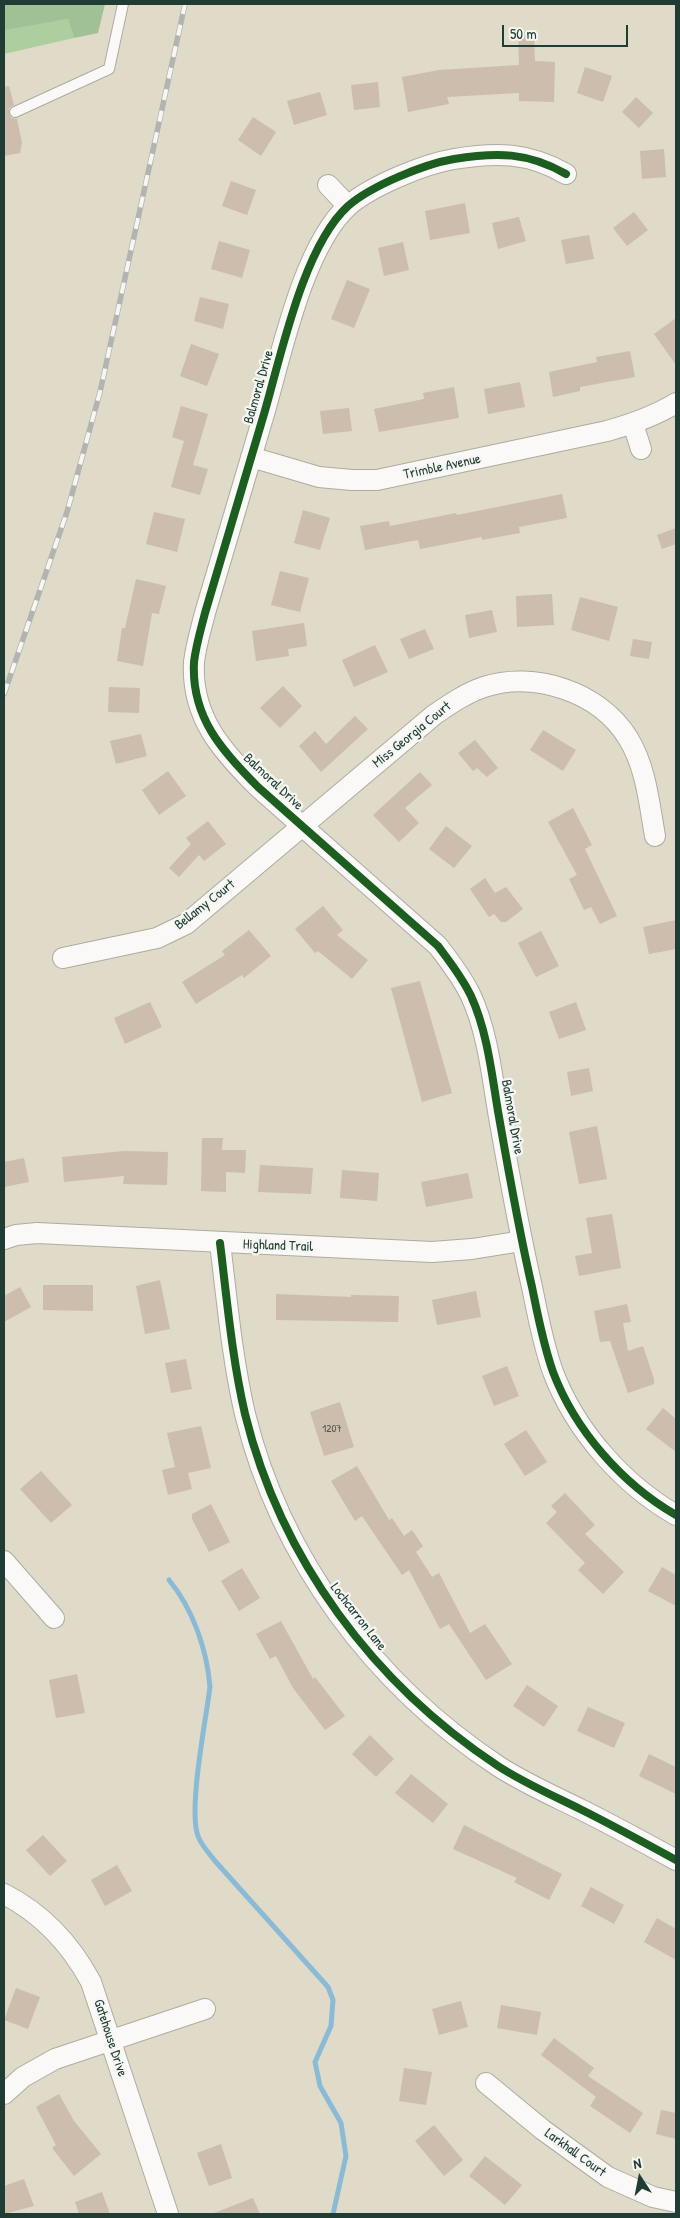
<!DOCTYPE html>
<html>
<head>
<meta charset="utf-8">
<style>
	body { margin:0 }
	#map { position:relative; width:680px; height:2218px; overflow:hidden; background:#e0dac8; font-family:"Patrick Hand",sans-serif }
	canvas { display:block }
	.frame { position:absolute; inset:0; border:5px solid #1f3d34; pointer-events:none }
	.north { position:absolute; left:615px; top:2153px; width:50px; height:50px; -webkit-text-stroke:4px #f6f6f2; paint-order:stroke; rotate:349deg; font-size:14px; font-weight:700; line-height:20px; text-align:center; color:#1f3d34 }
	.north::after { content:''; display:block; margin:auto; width:18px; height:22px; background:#1f3d34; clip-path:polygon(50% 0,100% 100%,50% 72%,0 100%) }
	.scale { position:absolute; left:502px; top:25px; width:126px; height:22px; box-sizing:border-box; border:2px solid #1f3d34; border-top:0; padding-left:6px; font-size:15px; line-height:18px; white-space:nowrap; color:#1f3d34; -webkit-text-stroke:4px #f6f6f2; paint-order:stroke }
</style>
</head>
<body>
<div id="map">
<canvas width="680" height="2218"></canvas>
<div class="frame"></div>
<div class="north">N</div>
<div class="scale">50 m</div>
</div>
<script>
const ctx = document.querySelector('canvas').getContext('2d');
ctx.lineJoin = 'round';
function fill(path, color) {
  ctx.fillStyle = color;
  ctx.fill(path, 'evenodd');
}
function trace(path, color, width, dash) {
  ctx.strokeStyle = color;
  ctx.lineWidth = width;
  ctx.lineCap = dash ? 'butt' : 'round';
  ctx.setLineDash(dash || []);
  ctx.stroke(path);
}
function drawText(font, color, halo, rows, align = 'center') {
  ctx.font = font + ' "Patrick Hand",sans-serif';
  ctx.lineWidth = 4.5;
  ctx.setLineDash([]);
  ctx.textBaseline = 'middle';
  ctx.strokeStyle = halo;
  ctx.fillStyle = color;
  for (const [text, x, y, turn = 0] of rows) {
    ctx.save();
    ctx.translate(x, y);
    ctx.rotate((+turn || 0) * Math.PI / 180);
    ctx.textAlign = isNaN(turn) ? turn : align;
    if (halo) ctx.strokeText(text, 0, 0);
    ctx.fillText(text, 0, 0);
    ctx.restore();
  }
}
fill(new Path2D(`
	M 68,19 L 74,38 L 4,54 L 4,29 Z`), '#adce9f');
fill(new Path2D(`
	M 4,4 L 105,4 L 98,33 L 74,38 L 68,19 L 4,30 Z`), '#a0c096');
trace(new Path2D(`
	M 169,1580 C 193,1609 207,1650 210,1687 C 206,1719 188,1809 198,1836 C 201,1845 209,1853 215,1861 L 328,1987 L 333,2000 L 331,2026 L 315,2062 L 320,2086 L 341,2123 L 346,2156 L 333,2214`), '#8bbad7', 5);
fill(new Path2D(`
	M 518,32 L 534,32 L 535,61 L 555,62 L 554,102 L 519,101 L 519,93 L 447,97 L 449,104 L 408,112 L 402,77 L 439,70 L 519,65 Z
	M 585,67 L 612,76 L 603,102 L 577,93 Z
	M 378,82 L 380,107 L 354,110 L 351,85 Z
	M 9,86 L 14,105 L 9,108 L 9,114 L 11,118 L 17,119 L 22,143 L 20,153 L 4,156 L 4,87 Z
	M 320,92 L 327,115 L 294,125 L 287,101 Z
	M 636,97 L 653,113 L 639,128 L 622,112 Z
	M 253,117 L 276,132 L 261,156 L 238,140 Z
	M 664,149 L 666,177 L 642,179 L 640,151 Z
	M 231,181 L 256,190 L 247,215 L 222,206 Z
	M 465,203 L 470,233 L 430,240 L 425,211 Z
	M 634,212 L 648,230 L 627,246 L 613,228 Z
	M 519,217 L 526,241 L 498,249 L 492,223 Z
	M 589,235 L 594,259 L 566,264 L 561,240 Z
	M 219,241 L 250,250 L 242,278 L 211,269 Z
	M 403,242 L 409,270 L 384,276 L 378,248 Z
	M 347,280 L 370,289 L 354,328 L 331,319 Z
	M 200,297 L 229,304 L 223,329 L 194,321 Z
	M 676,318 L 676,365 L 654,334 Z
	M 191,344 L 219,354 L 207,386 L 180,376 Z
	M 630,351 L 635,377 L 580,387 L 580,391 L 553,397 L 549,372 L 597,362 L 596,357 Z
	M 520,382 L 525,407 L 488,414 L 484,389 Z
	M 454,387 L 459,418 L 379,432 L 374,409 L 424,399 L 423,393 Z
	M 181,406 L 208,414 L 193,465 L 208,469 L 200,495 L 171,487 L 184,441 L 172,437 Z
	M 349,408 L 352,431 L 323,434 L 320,411 Z
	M 562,494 L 567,518 L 519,527 L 520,533 L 482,540 L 482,537 L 420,549 L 418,540 L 365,550 L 360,526 L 389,521 L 390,526 L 456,513 L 457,515 Z
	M 303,510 L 330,518 L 320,550 L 294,543 Z
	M 154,512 L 185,519 L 177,552 L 146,544 Z
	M 676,528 L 676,544 L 662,549 L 657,535 Z
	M 280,571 L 309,578 L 300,612 L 271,605 Z
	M 136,579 L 166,586 L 159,614 L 152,613 L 143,666 L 117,661 L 122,628 L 125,628 Z
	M 552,594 L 554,625 L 517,627 L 516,596 Z
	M 580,597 L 618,607 L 609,641 L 571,630 Z
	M 492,610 L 497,632 L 469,638 L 465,615 Z
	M 304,623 L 307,646 L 288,649 L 289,656 L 256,661 L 252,631 Z
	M 425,629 L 434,649 L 409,659 L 400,639 Z
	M 633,639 L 652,642 L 649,659 L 630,656 Z
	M 375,645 L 388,672 L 354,687 L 342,660 Z
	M 283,686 L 302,706 L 280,728 L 260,708 Z
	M 109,687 L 140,688 L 139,713 L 108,712 Z
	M 355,716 L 368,729 L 321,772 L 299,746 L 315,731 L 326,744 Z
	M 543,730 L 576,750 L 563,771 L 530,750 Z
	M 141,734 L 147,756 L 116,764 L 110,741 Z
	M 475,740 L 498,768 L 487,777 L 477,768 L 473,771 L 458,753 Z
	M 168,771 L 186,796 L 159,815 L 142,790 Z
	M 420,772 L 432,785 L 405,808 L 419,823 L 399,842 L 373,815 Z
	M 573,808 L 592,845 L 585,849 L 617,916 L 600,924 L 591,907 L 584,910 L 569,879 L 577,875 L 548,822 Z
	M 208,821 L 226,844 L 204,861 L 199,855 L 179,877 L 169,868 L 191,844 L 186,838 Z
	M 446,826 L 472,846 L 454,868 L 429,849 Z
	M 485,878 L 495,893 L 506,887 L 523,909 L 506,922 L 501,922 L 494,914 L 489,917 L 470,889 Z
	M 323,906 L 343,930 L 337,935 L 368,960 L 352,979 L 318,951 L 315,953 L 295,929 Z
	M 676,920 L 676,949 L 649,954 L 643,927 Z
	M 249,930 L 271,956 L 244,978 L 242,975 L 196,1004 L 182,982 L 225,955 L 222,951 Z
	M 541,931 L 559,966 L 536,977 L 518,943 Z
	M 420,981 L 452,1093 L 422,1102 L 391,988 Z
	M 150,1002 L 162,1027 L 125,1044 L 114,1018 Z
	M 576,1002 L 586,1030 L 559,1039 L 549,1012 Z
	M 589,1068 L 593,1091 L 571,1096 L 567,1072 Z
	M 597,1126 L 607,1179 L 579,1184 L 569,1132 Z
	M 202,1138 L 223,1138 L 222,1150 L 246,1150 L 245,1173 L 226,1172 L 226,1192 L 201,1191 Z
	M 124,1151 L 168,1152 L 167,1185 L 123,1184 L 124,1176 L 64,1182 L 62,1157 Z
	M 24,1158 L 29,1182 L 4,1187 L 4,1162 Z
	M 260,1165 L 313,1168 L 311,1194 L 258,1192 Z
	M 342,1170 L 379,1173 L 377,1201 L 340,1198 Z
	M 468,1173 L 473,1198 L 426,1207 L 421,1182 Z
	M 612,1214 L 621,1268 L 579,1276 L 575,1256 L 592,1253 L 586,1218 Z
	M 160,1280 L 170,1329 L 145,1334 L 136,1286 Z
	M 43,1285 L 93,1285 L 93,1311 L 43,1310 Z
	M 20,1287 L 31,1307 L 4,1322 L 4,1296 Z
	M 476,1291 L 481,1317 L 437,1325 L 432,1300 Z
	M 276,1294 L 351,1297 L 351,1295 L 399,1296 L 398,1322 L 276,1320 Z
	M 627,1304 L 631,1322 L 623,1323 L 628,1351 L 643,1346 L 654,1379 L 654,1384 L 628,1393 L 610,1341 L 600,1342 L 594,1311 Z
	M 186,1359 L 192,1389 L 171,1393 L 165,1363 Z
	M 507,1366 L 519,1396 L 494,1406 L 482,1376 Z
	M 340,1402 L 354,1447 L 324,1456 L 310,1412 Z
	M 663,1408 L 676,1419 L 676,1452 L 646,1429 Z
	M 201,1426 L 211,1468 L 188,1473 L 192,1489 L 168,1495 L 162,1470 L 175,1467 L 167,1433 Z
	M 526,1430 L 547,1462 L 525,1476 L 504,1444 Z
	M 357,1466 L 389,1520 L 392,1518 L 404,1536 L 412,1530 L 423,1546 L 416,1552 L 432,1577 L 439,1573 L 470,1633 L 485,1624 L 512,1664 L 486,1680 L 449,1624 L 440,1629 L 409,1570 L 402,1575 L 362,1516 L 355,1521 L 331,1481 Z
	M 41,1471 L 72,1505 L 51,1523 L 20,1489 Z
	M 565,1493 L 595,1525 L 585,1534 L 624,1572 L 603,1594 L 578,1570 L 585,1563 L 546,1523 L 557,1512 L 551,1506 Z
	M 211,1504 L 230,1542 L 209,1552 L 192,1519 L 192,1514 Z
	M 662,1567 L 676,1575 L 676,1606 L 648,1591 Z
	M 242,1568 L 260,1598 L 239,1611 L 221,1581 Z
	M 281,1621 L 313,1679 L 315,1677 L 345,1716 L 325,1730 L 293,1688 L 276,1656 L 270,1659 L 256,1634 Z
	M 77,1674 L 85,1713 L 56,1718 L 49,1680 Z
	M 527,1685 L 558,1706 L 544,1727 L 513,1706 Z
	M 588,1707 L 625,1723 L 614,1748 L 577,1731 Z
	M 370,1735 L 394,1759 L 376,1777 L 352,1754 Z
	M 649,1754 L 676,1767 L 676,1794 L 639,1776 Z
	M 411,1774 L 448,1804 L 433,1823 L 395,1793 Z
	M 464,1825 L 562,1874 L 549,1900 L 514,1882 L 517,1878 L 453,1849 Z
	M 43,1835 L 67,1861 L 50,1876 L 26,1850 Z
	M 117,1865 L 132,1891 L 105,1906 L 91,1880 Z
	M 591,1887 L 624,1905 L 614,1924 L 581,1906 Z
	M 657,1918 L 676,1929 L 676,1960 L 644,1942 Z
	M 16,1988 L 40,1997 L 28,2029 L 4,2020 Z
	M 461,2001 L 468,2027 L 439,2035 L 432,2009 Z
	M 501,2005 L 541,2012 L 537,2035 L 497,2028 Z
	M 554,2038 L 594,2068 L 588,2076 L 643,2113 L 630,2133 L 590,2106 L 596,2097 L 541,2055 Z
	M 404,2068 L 432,2072 L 426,2105 L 399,2101 Z
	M 59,2094 L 74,2121 L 101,2154 L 74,2176 L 52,2148 L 56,2145 L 36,2107 Z
	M 661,2110 L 676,2113 L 676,2139 L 656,2134 Z
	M 434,2125 L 463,2160 L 444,2176 L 415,2141 Z
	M 221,2144 L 232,2178 L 209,2186 L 197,2153 Z
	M 485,2156 L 522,2185 L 505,2205 L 469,2176 Z
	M 24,2179 L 34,2206 L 4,2214 L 4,2186 Z
	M 102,2192 L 110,2214 L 79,2214 L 75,2202 Z
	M 253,2198 L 260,2214 L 215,2214 L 214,2213 Z`), '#ccbdac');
const lane = new Path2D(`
	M 15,112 L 109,69 L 123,4`);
const street = new Path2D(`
	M 566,174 C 528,152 496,152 454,159 C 424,164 371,186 348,206 C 303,247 281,356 264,414 C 244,480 225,547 205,613 C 201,629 196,645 194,662 C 191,717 222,751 258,787 L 438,946 C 450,962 462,977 471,996 C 488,1033 492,1077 499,1117 C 509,1174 519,1231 532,1287 C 538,1316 543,1344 553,1372 C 575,1430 622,1484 676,1515
	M 328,185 L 348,206
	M 633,424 L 641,449
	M 251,457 L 319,477 L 352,480 L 377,480 L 607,431 C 632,424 655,416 676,403
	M 63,958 L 157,938 L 186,924 L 434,715 C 450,704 466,693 484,687 C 534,671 599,691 628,738 C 646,767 649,802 655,836
	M 4,1239 L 16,1235 L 37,1233 L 432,1252 L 472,1249 L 522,1241
	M 220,1243 C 227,1300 232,1358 245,1414 C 281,1560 374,1684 498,1766 C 524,1783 554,1796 582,1810 C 614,1826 645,1843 676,1860
	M 4,1561 L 54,1618
	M 4,1894 C 43,1914 70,1943 91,1982 L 168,2214
	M 486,2083 L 543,2130 L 608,2177 L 653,2197 L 676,2202
	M 4,2094 L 23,2077 L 55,2059 L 205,2009`);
trace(lane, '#adaca0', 12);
trace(street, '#adaca0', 22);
trace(lane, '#faf9f7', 10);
trace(street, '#faf9f7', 20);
const rail = new Path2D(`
	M 4,694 L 67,512 L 100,392 L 185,4`);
trace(rail, '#b1b4b0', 5.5);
trace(rail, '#f6f6f2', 4, [11]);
trace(new Path2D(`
	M 566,174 C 528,152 496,152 454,159 C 424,164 371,186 348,206 C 303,247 281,356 264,414 C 244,480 225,547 205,613 C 201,629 196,645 194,662 C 191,717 222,751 258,787 L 438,946 C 450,962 462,977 471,996 C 488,1033 492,1077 499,1117 C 509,1174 519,1231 532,1287 C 538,1316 543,1344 553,1372 C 575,1430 622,1484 676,1515
	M 220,1243 C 227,1300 232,1358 245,1414 C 281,1560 374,1684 498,1766 C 524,1783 554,1796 582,1810 C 614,1826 645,1843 676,1860`), '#1b5e20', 8);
drawText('11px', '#4a5d52', null, [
	["1207",332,1429]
]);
drawText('14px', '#1f3d34', '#f6f6f2', [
	["Balmoral Drive",259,387,-74],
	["Trimble Avenue",442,467,-12],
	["Miss Georgia Court",412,735,-39],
	["Balmoral Drive",273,782,43],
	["Bellamy Court",205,905,-38],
	["Balmoral Drive",512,1117,80],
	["Highland Trail",278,1246,2],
	["Lochcarron Lane",358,1617,52],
	["Gatehouse Drive",110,2038,72],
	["Larkhall Court",575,2153,36]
]);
</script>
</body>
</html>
